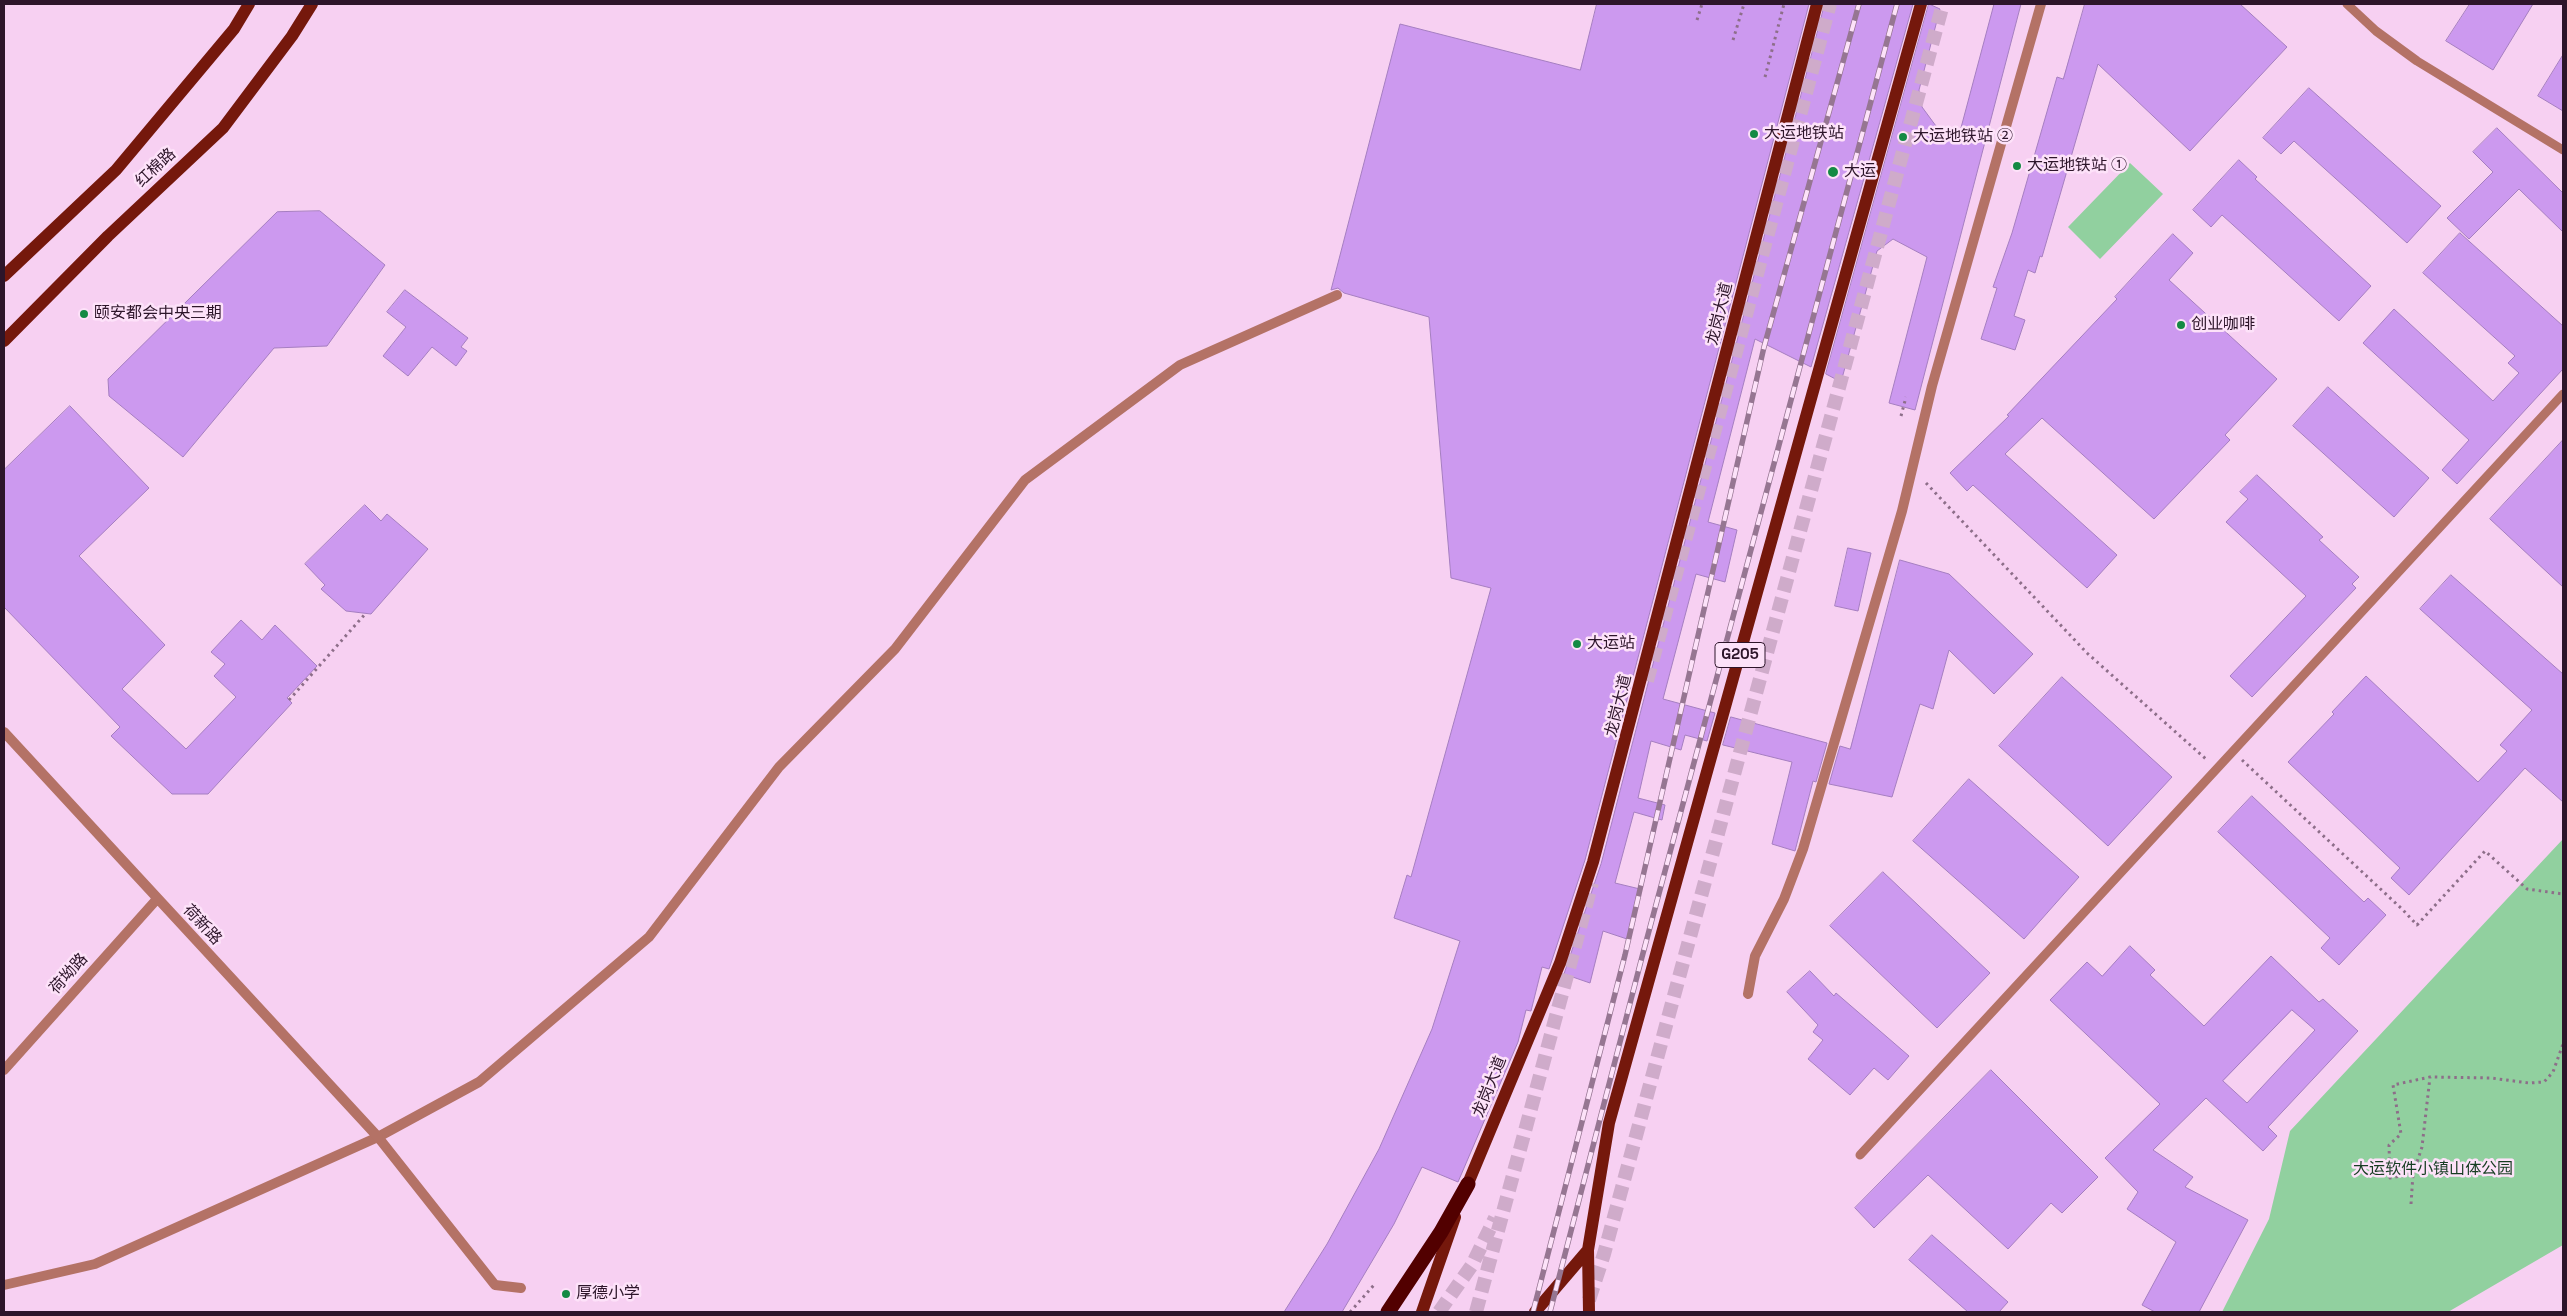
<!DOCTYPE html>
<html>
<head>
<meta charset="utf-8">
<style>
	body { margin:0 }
	#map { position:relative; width:2567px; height:1316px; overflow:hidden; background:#f7d0f2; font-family:"Space Grotesk",sans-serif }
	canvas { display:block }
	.frame { position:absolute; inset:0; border:5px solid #2d152a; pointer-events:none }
</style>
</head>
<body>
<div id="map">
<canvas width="2567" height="1316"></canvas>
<div class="frame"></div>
</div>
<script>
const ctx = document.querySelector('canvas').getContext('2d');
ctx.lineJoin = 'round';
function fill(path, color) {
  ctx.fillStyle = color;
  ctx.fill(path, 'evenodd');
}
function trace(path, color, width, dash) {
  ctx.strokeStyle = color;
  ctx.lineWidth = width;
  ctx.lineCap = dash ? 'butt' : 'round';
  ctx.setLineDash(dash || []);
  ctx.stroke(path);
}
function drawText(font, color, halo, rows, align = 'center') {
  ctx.font = font + ' "Space Grotesk","Noto Sans SC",sans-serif';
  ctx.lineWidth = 5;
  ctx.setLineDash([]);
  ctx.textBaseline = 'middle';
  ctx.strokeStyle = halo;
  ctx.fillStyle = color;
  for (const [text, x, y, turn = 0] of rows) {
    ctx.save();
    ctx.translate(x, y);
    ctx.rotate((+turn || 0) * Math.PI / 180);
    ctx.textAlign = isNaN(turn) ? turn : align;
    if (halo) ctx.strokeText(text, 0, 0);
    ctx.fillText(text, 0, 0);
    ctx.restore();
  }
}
fill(new Path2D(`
	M 2130,163 L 2163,194 L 2100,259 L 2068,227 Z
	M 2563,839 L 2563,1245 L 2448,1312 L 2222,1312 L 2269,1219 L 2290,1131 Z`), '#91d09f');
const building = new Path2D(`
	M 1597,4 L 1809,4 L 1585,860 L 1552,960 L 1549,969 L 1542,967 L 1531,1011 L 1526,1010 L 1518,1042 L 1458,1182 L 1422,1167 L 1394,1224 L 1342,1312 L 1284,1312 L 1327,1244 L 1379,1149 L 1432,1029 L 1460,941 L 1394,918 L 1407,875 L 1411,877 L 1491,588 L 1451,578 L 1429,317 L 1344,293 L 1338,288 L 1331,290 L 1400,24 L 1580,70 Z
	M 1825,4 L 1913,4 L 1811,367 L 1755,339 L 1708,522 L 1737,530 L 1725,582 L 1696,574 L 1663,699 L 1715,713 L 1707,741 L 1685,735 L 1681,750 L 1651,741 L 1638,798 L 1665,805 L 1662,820 L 1634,812 L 1615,883 L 1640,889 L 1627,939 L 1603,931 L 1590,983 L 1564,974 L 1601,864 Z
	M 1929,4 L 1940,9 L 1919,90 L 1920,99 L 1922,107 L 1936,126 L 1958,139 L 1994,4 L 2021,4 L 1915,410 L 1889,403 L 1927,257 L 1893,239 L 1877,251 L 1841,382 L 1826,374 Z
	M 2085,4 L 2240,4 L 2287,47 L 2190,151 L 2098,64 L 2042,257 L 2040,256 L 2035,273 L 2028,270 L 2014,316 L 2025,320 L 2015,350 L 1981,339 L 1997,288 L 1993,287 L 2012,233 L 2057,77 L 2063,79 Z
	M 2470,4 L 2533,4 L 2493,70 L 2446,41 Z
	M 2563,55 L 2563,111 L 2538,96 Z
	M 2309,88 L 2441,206 L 2407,243 L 2294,141 L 2281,154 L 2263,138 Z
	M 2497,128 L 2563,193 L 2563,232 L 2519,189 L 2469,239 L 2447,218 L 2493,172 L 2473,152 Z
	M 2239,160 L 2257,177 L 2255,179 L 2371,286 L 2339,321 L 2222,215 L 2211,227 L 2193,210 Z
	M 320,211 L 385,265 L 327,346 L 274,348 L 183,457 L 109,396 L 108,379 L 277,212 Z
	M 2460,233 L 2563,326 L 2563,369 L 2457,484 L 2442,470 L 2469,440 L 2363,343 L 2394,309 L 2493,401 L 2519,373 L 2508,363 L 2515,356 L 2423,273 Z
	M 2173,234 L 2193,253 L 2169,280 L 2277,379 L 2225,435 L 2230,440 L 2154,519 L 2042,418 L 2005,454 L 2117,555 L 2087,588 L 1973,485 L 1967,491 L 1950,473 L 2009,416 L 2007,415 L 2117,299 L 2115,297 Z
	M 405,290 L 468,338 L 461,347 L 467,351 L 456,366 L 432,347 L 408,376 L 383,356 L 406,327 L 387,312 Z
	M 2328,387 L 2429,478 L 2394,517 L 2293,426 Z
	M 70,406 L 149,488 L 79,556 L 165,645 L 122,689 L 186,749 L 236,697 L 214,676 L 225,664 L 211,652 L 241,620 L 262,640 L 275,625 L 317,666 L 287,698 L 292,703 L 208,794 L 172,794 L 111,736 L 120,727 L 4,607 L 4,470 Z
	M 2563,440 L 2563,587 L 2490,519 Z
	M 2257,475 L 2323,537 L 2319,540 L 2359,577 L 2352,584 L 2356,588 L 2252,697 L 2230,676 L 2306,596 L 2226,522 L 2248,499 L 2240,492 Z
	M 365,505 L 381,521 L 387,514 L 428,549 L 371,614 L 346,611 L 321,589 L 325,585 L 305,564 Z
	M 1848,548 L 1871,553 L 1858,611 L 1835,606 Z
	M 1900,560 L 1949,574 L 2033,654 L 1994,694 L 1949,650 L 1933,709 L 1920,704 L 1892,797 L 1829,784 L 1840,746 L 1850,749 Z
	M 2451,575 L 2563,674 L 2563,802 L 2525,768 L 2409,895 L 2391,878 L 2400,868 L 2288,762 L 2334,714 L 2332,712 L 2366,676 L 2478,782 L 2507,751 L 2500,745 L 2532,710 L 2420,609 Z
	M 2062,677 L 2172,777 L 2108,846 L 1999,746 Z
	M 1731,717 L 1827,743 L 1816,782 L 1813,781 L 1795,851 L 1772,844 L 1792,762 L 1723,745 Z
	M 1969,779 L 2079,877 L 2024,939 L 1913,841 Z
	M 2252,796 L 2364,902 L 2368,898 L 2386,915 L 2339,965 L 2321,948 L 2330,938 L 2218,832 Z
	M 1883,872 L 1990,973 L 1937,1028 L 1830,926 Z
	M 2130,946 L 2155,970 L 2150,975 L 2204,1026 L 2271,956 L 2319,1002 L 2323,999 L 2358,1031 L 2268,1127 L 2277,1136 L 2263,1151 L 2206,1098 L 2153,1150 L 2193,1177 L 2185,1187 L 2248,1220 L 2199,1312 L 2155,1312 L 2142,1305 L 2176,1242 L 2127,1209 L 2138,1192 L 2105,1158 L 2160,1104 L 2050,1000 L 2087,962 L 2102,976 ZM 2292,1010 L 2315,1030 L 2247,1103 L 2223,1081 Z
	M 1810,971 L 1834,996 L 1836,993 L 1909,1056 L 1888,1080 L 1874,1068 L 1850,1095 L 1808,1059 L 1823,1040 L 1813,1032 L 1818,1025 L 1787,992 Z
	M 1991,1070 L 2098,1177 L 2062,1213 L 2051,1203 L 2008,1249 L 1928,1175 L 1874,1228 L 1855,1208 Z
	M 1932,1235 L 2008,1302 L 1999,1312 L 1968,1312 L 1909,1260 Z`);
fill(building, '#cc99ef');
trace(building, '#a57ec0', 1);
trace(new Path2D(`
	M 1647,681 L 1830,4
	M 1589,1300 L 1604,1254 L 1943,4
	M 1439,1312 L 1472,1265 L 1495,1218
	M 1476,1312 L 1592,883`), '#cfabca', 14, [14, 7]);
trace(new Path2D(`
	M 1697,20 L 1702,4
	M 1733,40 L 1744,4
	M 1765,77 L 1784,4
	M 1901,416 L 1906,397
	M 1926,483 L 2087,653 L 2207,760
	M 289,700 L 366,613
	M 2242,760 L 2403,910 L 2417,925 L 2485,851 L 2527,889 L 2563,894
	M 2413,1174 L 2422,1147 L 2430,1077
	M 2411,1204 L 2413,1174 L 2390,1178 L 2389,1145 L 2401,1134 L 2393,1085 L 2430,1077 L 2491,1078 L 2529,1083 L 2544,1082 L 2553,1072 L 2563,1044
	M 1350,1312 L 1374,1285`), '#8d6e89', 3, [2.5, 4]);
trace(new Path2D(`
	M 2347,4 L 2376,31 L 2417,61 L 2563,150
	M 1860,1155 L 2563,394`), '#b47266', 9);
trace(new Path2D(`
	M 1748,994 L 1755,956 L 1784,899 L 1803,849 L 1902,511 L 1932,386 L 2041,4
	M 378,1137 L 495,1285 L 521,1288
	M 4,1285 L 95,1264 L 378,1137 L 479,1082 L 649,937 L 779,767 L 895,649 L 1025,480 L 1180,365 L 1337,295`), '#b47266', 10);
trace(new Path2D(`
	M 4,732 L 378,1137
	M 4,1070 L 157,899`), '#b47266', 10);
trace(new Path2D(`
	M 4,276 L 116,170 L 234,29 L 249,4
	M 4,341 L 108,236 L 223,128 L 292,36 L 312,4
	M 1464,1193 L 1560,963 L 1593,862 L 1817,4
	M 1422,1312 L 1455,1217
	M 1535,1312 L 1588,1250
	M 1589,1312 L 1588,1250 L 1609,1123 L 1921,4`), '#75180c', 12);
trace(new Path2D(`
	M 1388,1312 L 1441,1232 L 1468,1184`), '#520000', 15);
const rail = new Path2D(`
	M 1533,1312 L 1625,955 L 1764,347 L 1859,4
	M 1550,1312 L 1642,957 L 1897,4`);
trace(rail, '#967692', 5.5);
trace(rail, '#fde2f9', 4, [11]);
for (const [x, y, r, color] of [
	[1754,134,5,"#148a44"],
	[1903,137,5,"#148a44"],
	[2017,166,5,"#148a44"],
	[1833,172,6,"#148a44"],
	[84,314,5,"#148a44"],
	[2181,325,5,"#148a44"],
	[1577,644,5,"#148a44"],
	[566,1294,5,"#148a44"]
]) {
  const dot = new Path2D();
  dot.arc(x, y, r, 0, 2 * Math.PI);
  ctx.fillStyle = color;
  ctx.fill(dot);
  trace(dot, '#fde2f9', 2);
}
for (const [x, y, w] of [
	[1740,655,50]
]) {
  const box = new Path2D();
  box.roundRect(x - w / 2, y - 12.5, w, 25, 4);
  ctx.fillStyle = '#fde2f9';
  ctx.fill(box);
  trace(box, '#2d152a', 1);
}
drawText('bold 15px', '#2d152a', null, [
	["G205",1740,655]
]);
drawText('16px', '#2d152a', '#fde2f9', [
	["大运地铁站",1764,134],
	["大运地铁站 ②",1913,137],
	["大运地铁站 ①",2027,166],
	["大运",1844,172],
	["颐安都会中央三期",94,314],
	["创业咖啡",2191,325],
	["大运站",1587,644],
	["厚德小学",576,1294]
], 'left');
drawText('16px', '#2d152a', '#fde2f9', [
	["红棉路",156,168,-43],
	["龙岗大道",1720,314,-76],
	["龙岗大道",1619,706,-76],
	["荷新路",202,925,47],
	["荷坳路",69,974,-48],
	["龙岗大道",1490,1087,-68]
]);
drawText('16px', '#173d22', '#fde2f9', [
	["大运软件小镇山体公园",2433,1170]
]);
</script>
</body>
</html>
